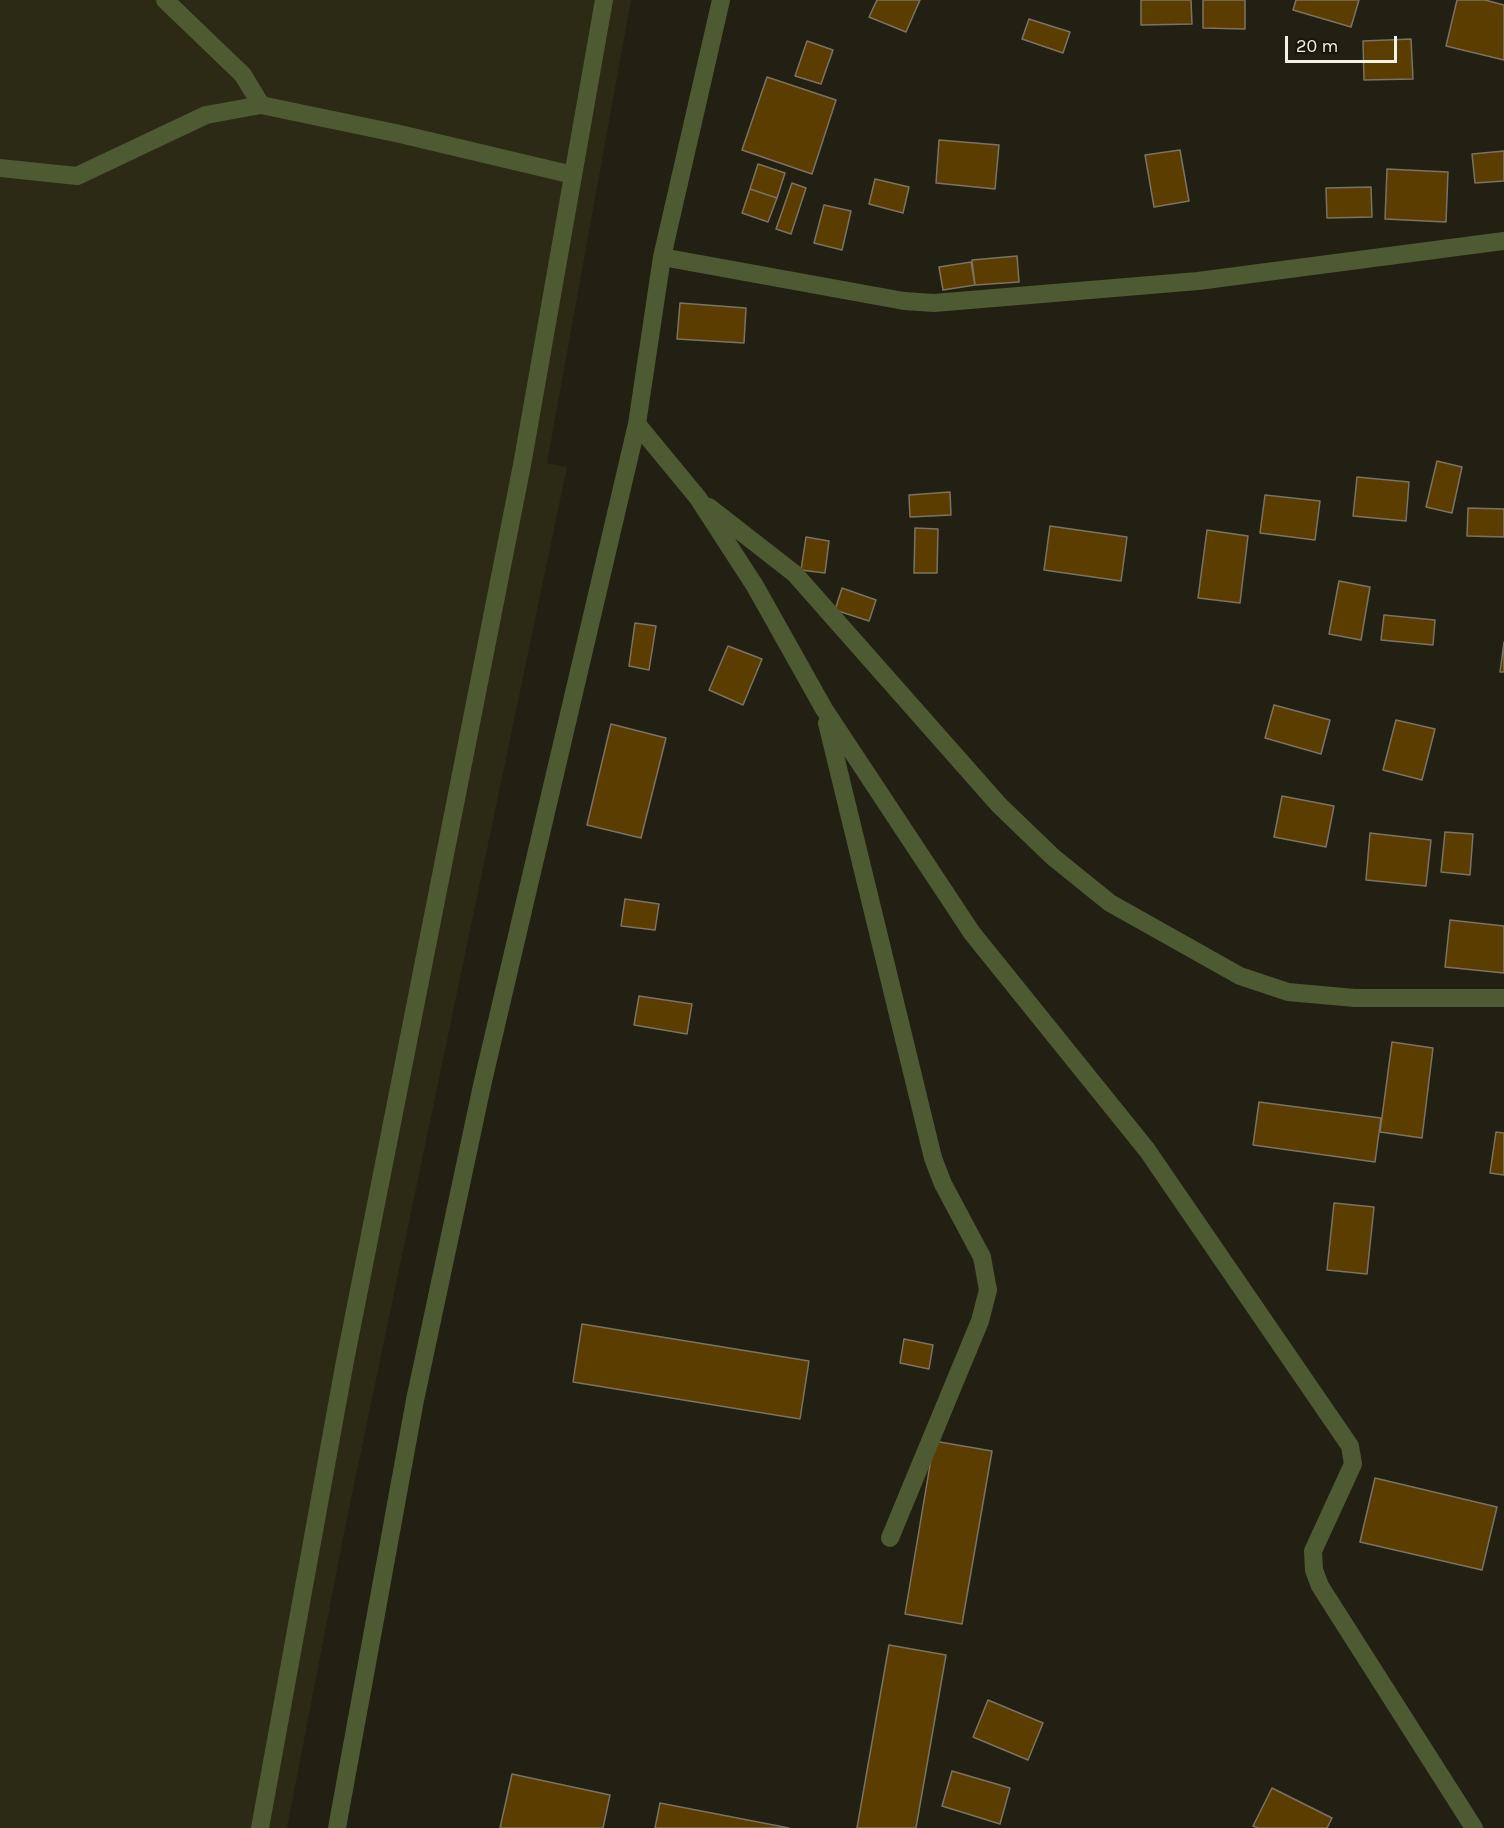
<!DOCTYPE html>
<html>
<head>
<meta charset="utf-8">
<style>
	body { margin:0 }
	#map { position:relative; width:1504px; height:1828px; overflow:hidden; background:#222012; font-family:Karla,sans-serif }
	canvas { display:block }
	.scale { position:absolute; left:1285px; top:36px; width:112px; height:27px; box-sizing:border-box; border:3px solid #f3f2e8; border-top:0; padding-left:8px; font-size:18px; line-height:21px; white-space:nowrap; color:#f3f2e8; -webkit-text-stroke:4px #191709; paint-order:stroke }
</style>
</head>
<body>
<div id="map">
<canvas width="1504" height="1828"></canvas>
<div class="scale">20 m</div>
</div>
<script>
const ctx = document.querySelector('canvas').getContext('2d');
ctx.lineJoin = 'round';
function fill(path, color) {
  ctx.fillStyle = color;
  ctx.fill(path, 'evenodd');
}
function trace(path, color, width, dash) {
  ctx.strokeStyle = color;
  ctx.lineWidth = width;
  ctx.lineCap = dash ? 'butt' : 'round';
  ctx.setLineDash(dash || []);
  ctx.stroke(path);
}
fill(new Path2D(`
	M 0,0 L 631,0 L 547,463 L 567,467 L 346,1523 L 287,1828 L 0,1828 Z`), '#2c2914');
const building = new Path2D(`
	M 877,0 L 920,0 L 906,32 L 869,17 Z
	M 1141,0 L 1191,0 L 1192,24 L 1141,25 Z
	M 1203,0 L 1245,0 L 1245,29 L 1203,28 Z
	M 1296,0 L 1359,0 L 1351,27 L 1293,10 Z
	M 1457,0 L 1485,0 L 1504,5 L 1504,60 L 1446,46 Z
	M 1029,19 L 1070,32 L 1063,53 L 1022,39 Z
	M 1411,39 L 1413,79 L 1364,80 L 1363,41 Z
	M 807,41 L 833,50 L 821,84 L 795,76 Z
	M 767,77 L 836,100 L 812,174 L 742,150 Z
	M 939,140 L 999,145 L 995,189 L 936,183 Z
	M 1180,150 L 1189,201 L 1154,207 L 1145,155 Z
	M 1504,151 L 1504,181 L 1475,183 L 1472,154 Z
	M 758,164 L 785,173 L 777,198 L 750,189 Z
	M 1387,169 L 1448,172 L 1446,222 L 1385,219 Z
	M 875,179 L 909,187 L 903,213 L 869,204 Z
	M 792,183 L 806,188 L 791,234 L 776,229 Z
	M 1371,187 L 1372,217 L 1327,218 L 1326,188 Z
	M 750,189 L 777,198 L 768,222 L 742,213 Z
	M 824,205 L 851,211 L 842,250 L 814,243 Z
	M 1017,256 L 1019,282 L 975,285 L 972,260 Z
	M 971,262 L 975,285 L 943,290 L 939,267 Z
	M 680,303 L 746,308 L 744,343 L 677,339 Z
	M 1437,461 L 1462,467 L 1452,513 L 1426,507 Z
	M 1357,477 L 1409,482 L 1406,521 L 1353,516 Z
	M 950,492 L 951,515 L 910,517 L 909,495 Z
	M 1265,495 L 1320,501 L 1315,540 L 1260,533 Z
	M 1468,508 L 1504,509 L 1504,537 L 1467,536 Z
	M 1050,526 L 1127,537 L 1121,581 L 1044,570 Z
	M 915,528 L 938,529 L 937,573 L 914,573 Z
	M 1207,530 L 1248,536 L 1240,603 L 1198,598 Z
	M 806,537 L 829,541 L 825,573 L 801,570 Z
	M 1339,581 L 1370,587 L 1361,640 L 1329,634 Z
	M 842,588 L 876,600 L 869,621 L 835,610 Z
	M 1384,615 L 1435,620 L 1433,645 L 1381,640 Z
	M 635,623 L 656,626 L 649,670 L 629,666 Z
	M 1504,642 L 1504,672 L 1500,672 Z
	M 728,646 L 762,659 L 743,705 L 709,690 Z
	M 1274,705 L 1330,720 L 1321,754 L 1265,738 Z
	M 1396,720 L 1435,729 L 1422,780 L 1383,770 Z
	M 611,724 L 666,738 L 641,838 L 587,825 Z
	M 1282,796 L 1334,806 L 1326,847 L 1274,837 Z
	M 1445,832 L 1473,834 L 1470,875 L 1441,872 Z
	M 1370,833 L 1431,840 L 1426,886 L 1366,880 Z
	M 625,899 L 659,904 L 655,930 L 621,926 Z
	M 1450,920 L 1504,926 L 1504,973 L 1445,967 Z
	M 639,996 L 692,1004 L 687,1034 L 634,1025 Z
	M 1392,1042 L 1433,1048 L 1422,1138 L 1380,1132 Z
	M 1259,1102 L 1381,1118 L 1375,1162 L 1253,1145 Z
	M 1496,1132 L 1504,1133 L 1504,1175 L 1490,1173 Z
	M 1334,1203 L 1374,1207 L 1367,1274 L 1327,1270 Z
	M 582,1324 L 809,1361 L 800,1419 L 573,1382 Z
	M 904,1339 L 933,1345 L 929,1369 L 900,1363 Z
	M 934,1441 L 992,1451 L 962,1624 L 905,1614 Z
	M 1375,1478 L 1497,1507 L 1482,1570 L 1360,1542 Z
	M 889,1645 L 946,1655 L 916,1828 L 857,1828 Z
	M 988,1700 L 1043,1723 L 1028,1760 L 973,1737 Z
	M 952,1771 L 1010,1788 L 1000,1824 L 942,1806 Z
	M 512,1774 L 610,1795 L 603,1828 L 500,1828 Z
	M 1272,1788 L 1332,1818 L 1327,1828 L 1258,1828 L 1253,1826 Z
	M 660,1803 L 789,1828 L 655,1828 Z`);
fill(building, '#5b3d00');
trace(building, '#7c7264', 1.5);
trace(new Path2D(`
	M 165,0 L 243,75 L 261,105
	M 0,168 L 77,176 L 206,115 L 261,105 L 400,134 L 573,175
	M 662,257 L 904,301 L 934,303 L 1198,281 L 1504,241
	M 637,424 L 698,498 L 755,586 L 824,709 L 972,933 L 1147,1150 L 1350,1446 L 1353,1464 L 1313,1551 L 1314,1570 L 1320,1586 L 1474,1828
	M 709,507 L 795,574 L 999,805 L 1053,857 L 1110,903 L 1240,976 L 1288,992 L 1355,998 L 1504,998
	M 827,723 L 933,1158 L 943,1184 L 982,1257 L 988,1290 L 980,1321 L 890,1538
	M 260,1828 L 345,1361 L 522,465 L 604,0
	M 337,1828 L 415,1400 L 483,1081 L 637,424 L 662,257 L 721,0`), '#4d5a32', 18);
</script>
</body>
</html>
